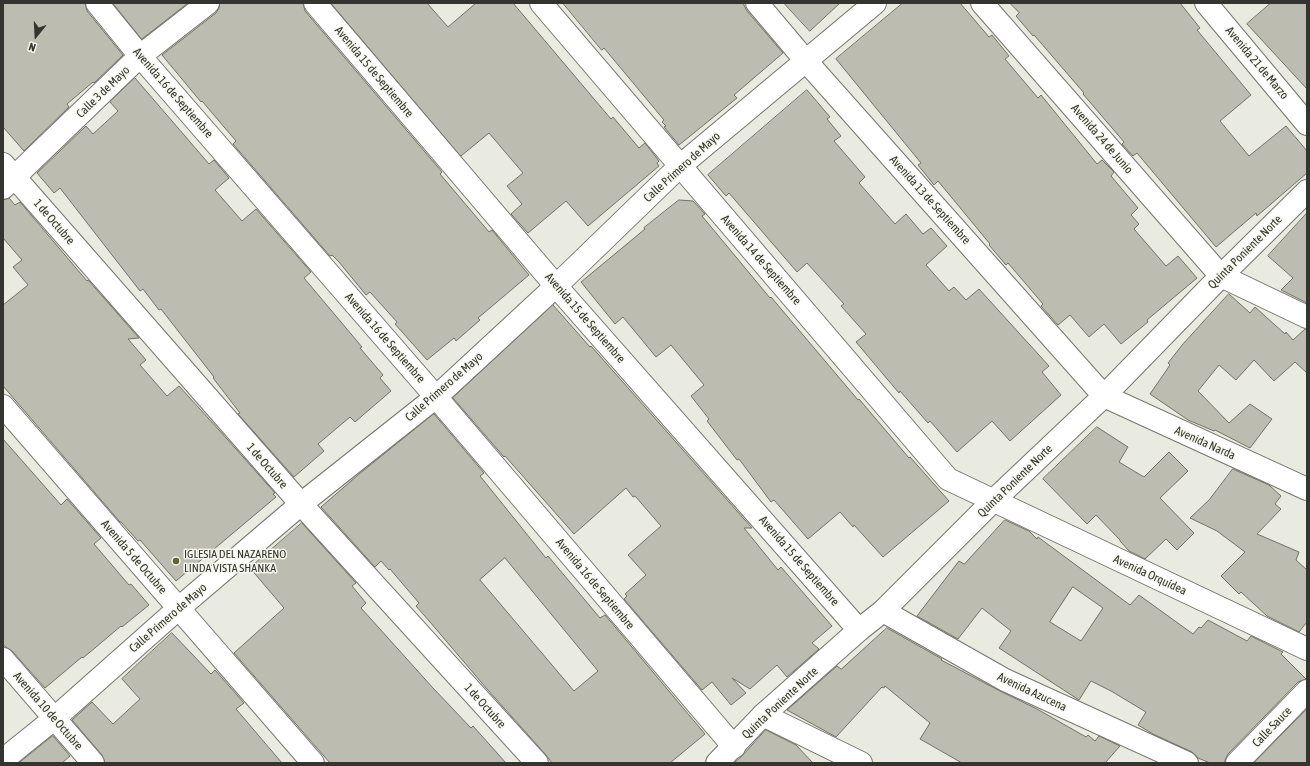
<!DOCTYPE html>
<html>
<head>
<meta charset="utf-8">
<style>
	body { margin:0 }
	#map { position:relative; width:1310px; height:766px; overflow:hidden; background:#eaebe0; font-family:"Asap Condensed",sans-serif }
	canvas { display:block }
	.frame { position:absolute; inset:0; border:4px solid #343430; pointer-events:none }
	.north { position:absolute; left:16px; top:16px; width:40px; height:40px; -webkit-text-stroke:3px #f7f8ed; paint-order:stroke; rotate:198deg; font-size:11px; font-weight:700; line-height:16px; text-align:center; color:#343430 }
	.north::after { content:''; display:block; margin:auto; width:14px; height:18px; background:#343430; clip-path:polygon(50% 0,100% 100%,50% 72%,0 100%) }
</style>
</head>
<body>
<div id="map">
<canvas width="1310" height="766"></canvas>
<div class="frame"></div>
<div class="north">N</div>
</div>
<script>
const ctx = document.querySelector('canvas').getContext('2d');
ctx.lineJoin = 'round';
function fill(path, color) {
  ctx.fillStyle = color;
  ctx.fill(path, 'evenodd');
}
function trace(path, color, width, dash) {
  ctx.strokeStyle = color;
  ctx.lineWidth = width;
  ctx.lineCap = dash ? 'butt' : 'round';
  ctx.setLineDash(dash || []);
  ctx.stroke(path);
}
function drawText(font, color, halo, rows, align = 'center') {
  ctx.font = font + ' "Asap Condensed",sans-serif';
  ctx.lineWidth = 3;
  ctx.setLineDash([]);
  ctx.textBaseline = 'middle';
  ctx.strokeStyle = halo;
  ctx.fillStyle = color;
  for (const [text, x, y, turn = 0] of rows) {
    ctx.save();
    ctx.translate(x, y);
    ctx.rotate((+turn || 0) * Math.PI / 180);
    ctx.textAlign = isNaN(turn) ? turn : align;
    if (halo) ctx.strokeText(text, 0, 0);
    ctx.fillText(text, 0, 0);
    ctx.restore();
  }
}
const building = new Path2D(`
	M 3,3 L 85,3 L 87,11 L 123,55 L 94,83 L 93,82 L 67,104 L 69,107 L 24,151 L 3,127 Z
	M 113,3 L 188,3 L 142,39 Z
	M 220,3 L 303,3 L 305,11 L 442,172 L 440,174 L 489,232 L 492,230 L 529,275 L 478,318 L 480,320 L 456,341 L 454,338 L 427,360 L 395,324 L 397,322 L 370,292 L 366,295 L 339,262 L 332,255 L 330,256 L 233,144 L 236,141 L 202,101 L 201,102 L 162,55 L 216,13 L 219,8 Z
	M 331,3 L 427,3 L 448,27 L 476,3 L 513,3 L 611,119 L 613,117 L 639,148 L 645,143 L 659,161 L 657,163 L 659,166 L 588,226 L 566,201 L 528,233 L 511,214 L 522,204 L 507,186 L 523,173 L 489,133 L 461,156 Z
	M 563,3 L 743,3 L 747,11 L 783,53 L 734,95 L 737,98 L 679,145 L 664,127 L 666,126 L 662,122 L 664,120 L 604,48 L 602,50 Z
	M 784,3 L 840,3 L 810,31 Z
	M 903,3 L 960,3 L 989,37 L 992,35 L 1009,56 L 1005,59 L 1038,98 L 1041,95 L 1097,164 L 1102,160 L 1114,172 L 1111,176 L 1138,208 L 1131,215 L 1139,224 L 1134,229 L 1166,266 L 1178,256 L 1197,278 L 1147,320 L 1148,322 L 1121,344 L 1104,324 L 1089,337 L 1070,315 L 1058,325 L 1041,306 L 1043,304 L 1008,263 L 1006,265 L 989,245 L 990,244 L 938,181 L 934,185 L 918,165 L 921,163 L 836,59 Z
	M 1010,3 L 1180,3 L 1200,28 L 1197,30 L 1251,95 L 1220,121 L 1249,156 L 1286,126 L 1307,151 L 1307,173 L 1257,216 L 1256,213 L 1216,247 L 1137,153 L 1133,156 L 1122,144 L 1124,142 L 1083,94 L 1084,93 L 1034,35 L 1033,36 L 1016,16 L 1019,13 Z
	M 1271,3 L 1307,3 L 1307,89 L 1247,24 Z
	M 135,78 L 209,164 L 214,160 L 229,178 L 215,190 L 242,221 L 256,209 L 311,272 L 304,278 L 362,347 L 360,348 L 383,375 L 380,378 L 391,391 L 355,422 L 350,417 L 318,444 L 324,451 L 294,477 L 238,414 L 240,413 L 213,378 L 214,377 L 161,309 L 159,310 L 143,289 L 140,291 L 60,188 L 54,193 L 37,173 L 86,126 L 93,134 L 118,111 L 110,102 Z
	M 807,90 L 830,117 L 827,119 L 841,136 L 834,141 L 865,177 L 859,183 L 895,224 L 906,214 L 923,234 L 931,228 L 947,246 L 926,265 L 949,291 L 954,287 L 966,300 L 979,289 L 1049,366 L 1042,372 L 1061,395 L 1010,441 L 992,421 L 957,452 L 930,421 L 928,423 L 900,391 L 899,393 L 856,342 L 866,334 L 841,306 L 844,304 L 807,263 L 797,272 L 729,193 L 726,196 L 708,175 Z
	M 9,198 L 15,205 L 20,202 L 87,281 L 88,280 L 139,338 L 128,339 L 146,360 L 140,365 L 167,396 L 179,386 L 219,430 L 275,493 L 273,494 L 276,497 L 176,581 L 140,540 L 138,541 L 121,522 L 120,522 L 3,386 L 3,305 L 28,285 L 13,267 L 22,260 L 3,238 L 3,200 Z
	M 679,200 L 693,201 L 705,214 L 702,216 L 770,298 L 771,297 L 858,400 L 859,399 L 909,458 L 910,457 L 949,501 L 883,557 L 854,525 L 853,527 L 840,512 L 808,539 L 774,500 L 771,502 L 739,459 L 737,460 L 707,421 L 709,419 L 691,396 L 704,385 L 671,345 L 656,357 L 623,317 L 615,324 L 581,282 L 645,229 L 644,228 Z
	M 1307,213 L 1307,303 L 1281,290 L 1293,278 L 1268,256 Z
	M 1229,294 L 1250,313 L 1255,307 L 1285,334 L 1286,332 L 1293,340 L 1305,329 L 1307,329 L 1307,373 L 1295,362 L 1274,381 L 1254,360 L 1236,380 L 1219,365 L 1198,391 L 1229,423 L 1250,404 L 1272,419 L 1250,448 L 1215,430 L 1214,431 L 1188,420 L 1150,394 L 1170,365 L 1168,363 L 1183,344 Z
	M 553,305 L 590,347 L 591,346 L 752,528 L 744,528 L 778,570 L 781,567 L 832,626 L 812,643 L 819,649 L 787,677 L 777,665 L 750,689 L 732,678 L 746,693 L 731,705 L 712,682 L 702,690 L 624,599 L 627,596 L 625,594 L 646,575 L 628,555 L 661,526 L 635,496 L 633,497 L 626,488 L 574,534 L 505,456 L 504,457 L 453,398 Z
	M 434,414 L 484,473 L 480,476 L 546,558 L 548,556 L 600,618 L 605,615 L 705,734 L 670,763 L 552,763 L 546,755 L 487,689 L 430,622 L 416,606 L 419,603 L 390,569 L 389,570 L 381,561 L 375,567 L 321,507 L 358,475 ZM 505,558 L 598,671 L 574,691 L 480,580 Z
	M 1097,427 L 1128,447 L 1119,462 L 1144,477 L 1169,452 L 1188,471 L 1160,498 L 1194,533 L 1177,550 L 1166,539 L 1145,559 L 1129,551 L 1120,541 L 1120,540 L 1096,515 L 1087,524 L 1043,479 Z
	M 3,439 L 61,505 L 67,499 L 101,538 L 94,544 L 129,585 L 131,584 L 149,605 L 122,627 L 121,626 L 83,658 L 82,657 L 45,688 L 12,651 L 3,645 Z
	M 1233,469 L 1269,485 L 1281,496 L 1275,504 L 1281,509 L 1257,534 L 1299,552 L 1296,560 L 1307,570 L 1307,622 L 1299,632 L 1267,616 L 1241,592 L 1239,594 L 1221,576 L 1245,552 L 1217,531 L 1190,518 L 1209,500 Z
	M 1005,520 L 1029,531 L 1037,539 L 1038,537 L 1130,605 L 1139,595 L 1193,634 L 1199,627 L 1201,628 L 1208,620 L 1247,641 L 1251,636 L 1283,652 L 1281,654 L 1306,679 L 1298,682 L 1228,754 L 1225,760 L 1225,763 L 1210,763 L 1198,758 L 1192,752 L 1153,734 L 1138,725 L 1146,712 L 1111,691 L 1091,681 L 1079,700 L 999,648 L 1011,631 L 982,608 L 958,639 L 917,616 L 959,561 L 964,564 ZM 1073,587 L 1103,608 L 1081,641 L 1050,622 Z
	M 302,523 L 356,583 L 352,586 L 366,603 L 361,608 L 433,688 L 471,728 L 473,726 L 506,763 L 330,763 L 234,653 L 284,608 L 250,568 Z
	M 887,628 L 942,659 L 941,660 L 1000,691 L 1037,709 L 1086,737 L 1088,735 L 1095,741 L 1099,736 L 1120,746 L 1105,763 L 962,763 L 920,739 L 930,723 L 885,686 L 884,688 L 882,687 L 836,737 L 787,710 L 837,666 L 841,669 Z
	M 172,633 L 211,674 L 215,670 L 244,703 L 236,709 L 282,763 L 105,763 L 102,755 L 72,720 L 92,702 L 113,724 L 140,699 L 122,679 Z
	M 1307,709 L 1307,763 L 1254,763 Z
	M 766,730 L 796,745 L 813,763 L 734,763 L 742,756 Z
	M 53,736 L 70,756 L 62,763 L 19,763 Z`);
fill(building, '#bcbcb1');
trace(building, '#717168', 1);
const minor = new Path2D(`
	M 97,3 L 140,56 L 436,397 L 734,747
	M 315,3 L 556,286 L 859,630
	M 541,3 L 948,479 L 1307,649
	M 757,3 L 806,61 L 1104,396 L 1307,489
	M 982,3 L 1221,276 L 1307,317
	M 1206,3 L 1307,124
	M 3,164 L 301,504 L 537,763
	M 3,188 L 140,56 L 208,3
	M 3,406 L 313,763
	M 883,611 L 1005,680 L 1187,763
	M 763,715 L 861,763
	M 3,760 L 55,718 L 179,608 L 301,504 L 436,397 L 556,286 L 680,166 L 875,3
	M 1237,763 L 1307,691`);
const tertiary = new Path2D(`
	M 3,659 L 93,763
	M 717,763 L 763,715 L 859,630 L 883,611 L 993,501 L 1104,396 L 1221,276 L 1307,191`);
trace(minor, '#75766c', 24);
trace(tertiary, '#75766c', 24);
trace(minor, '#fff', 22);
trace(tertiary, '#fff', 22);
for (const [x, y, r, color] of [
	[176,561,4,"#626330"]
]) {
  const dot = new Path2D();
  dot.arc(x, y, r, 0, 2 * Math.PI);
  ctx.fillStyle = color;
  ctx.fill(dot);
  trace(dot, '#f7f8ed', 1.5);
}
drawText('12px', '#343430', '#f7f8ed', [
	["Avenida 21 de Marzo",1257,63,50],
	["Avenida 15 de Septiembre",374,72,50],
	["Calle 3 de Mayo",103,92,-44],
	["Avenida 16 de Septiembre",173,93,49],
	["Avenida 24 de Junio",1102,139,49],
	["Calle Primero de Mayo",682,167,-42],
	["Avenida 13 de Septiembre",930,200,48],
	["1 de Octubre",54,222,49],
	["Quinta Poniente Norte",1245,252,-45],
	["Avenida 14 de Septiembre",761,260,49],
	["Avenida 15 de Septiembre",585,318,49],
	["Avenida 16 de Septiembre",385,338,49],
	["Calle Primero de Mayo",444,387,-41],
	["Avenida Narda",1205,443,24],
	["1 de Octubre",267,466,49],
	["Quinta Poniente Norte",1015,481,-44],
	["Avenida 5 de Octubre",134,557,49],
	["Avenida 15 de Septiembre",799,561,49],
	["Avenida Orquídea",1150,575,25],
	["Avenida 16 de Septiembre",595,584,50],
	["Calle Primero de Mayo",168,618,-41],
	["Avenida Azucena",1032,692,25],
	["Quinta Poniente Norte",780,703,-43],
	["1 de Octubre",485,706,48],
	["Avenida 10 de Octubre",48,711,49],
	["Calle Sauce",1272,727,-46]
]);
drawText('12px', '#343430', '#f7f8ed', [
	["IGLESIA DEL NAZARENO",184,554],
	["LINDA VISTA SHANKA",184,568]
], 'left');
</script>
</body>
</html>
